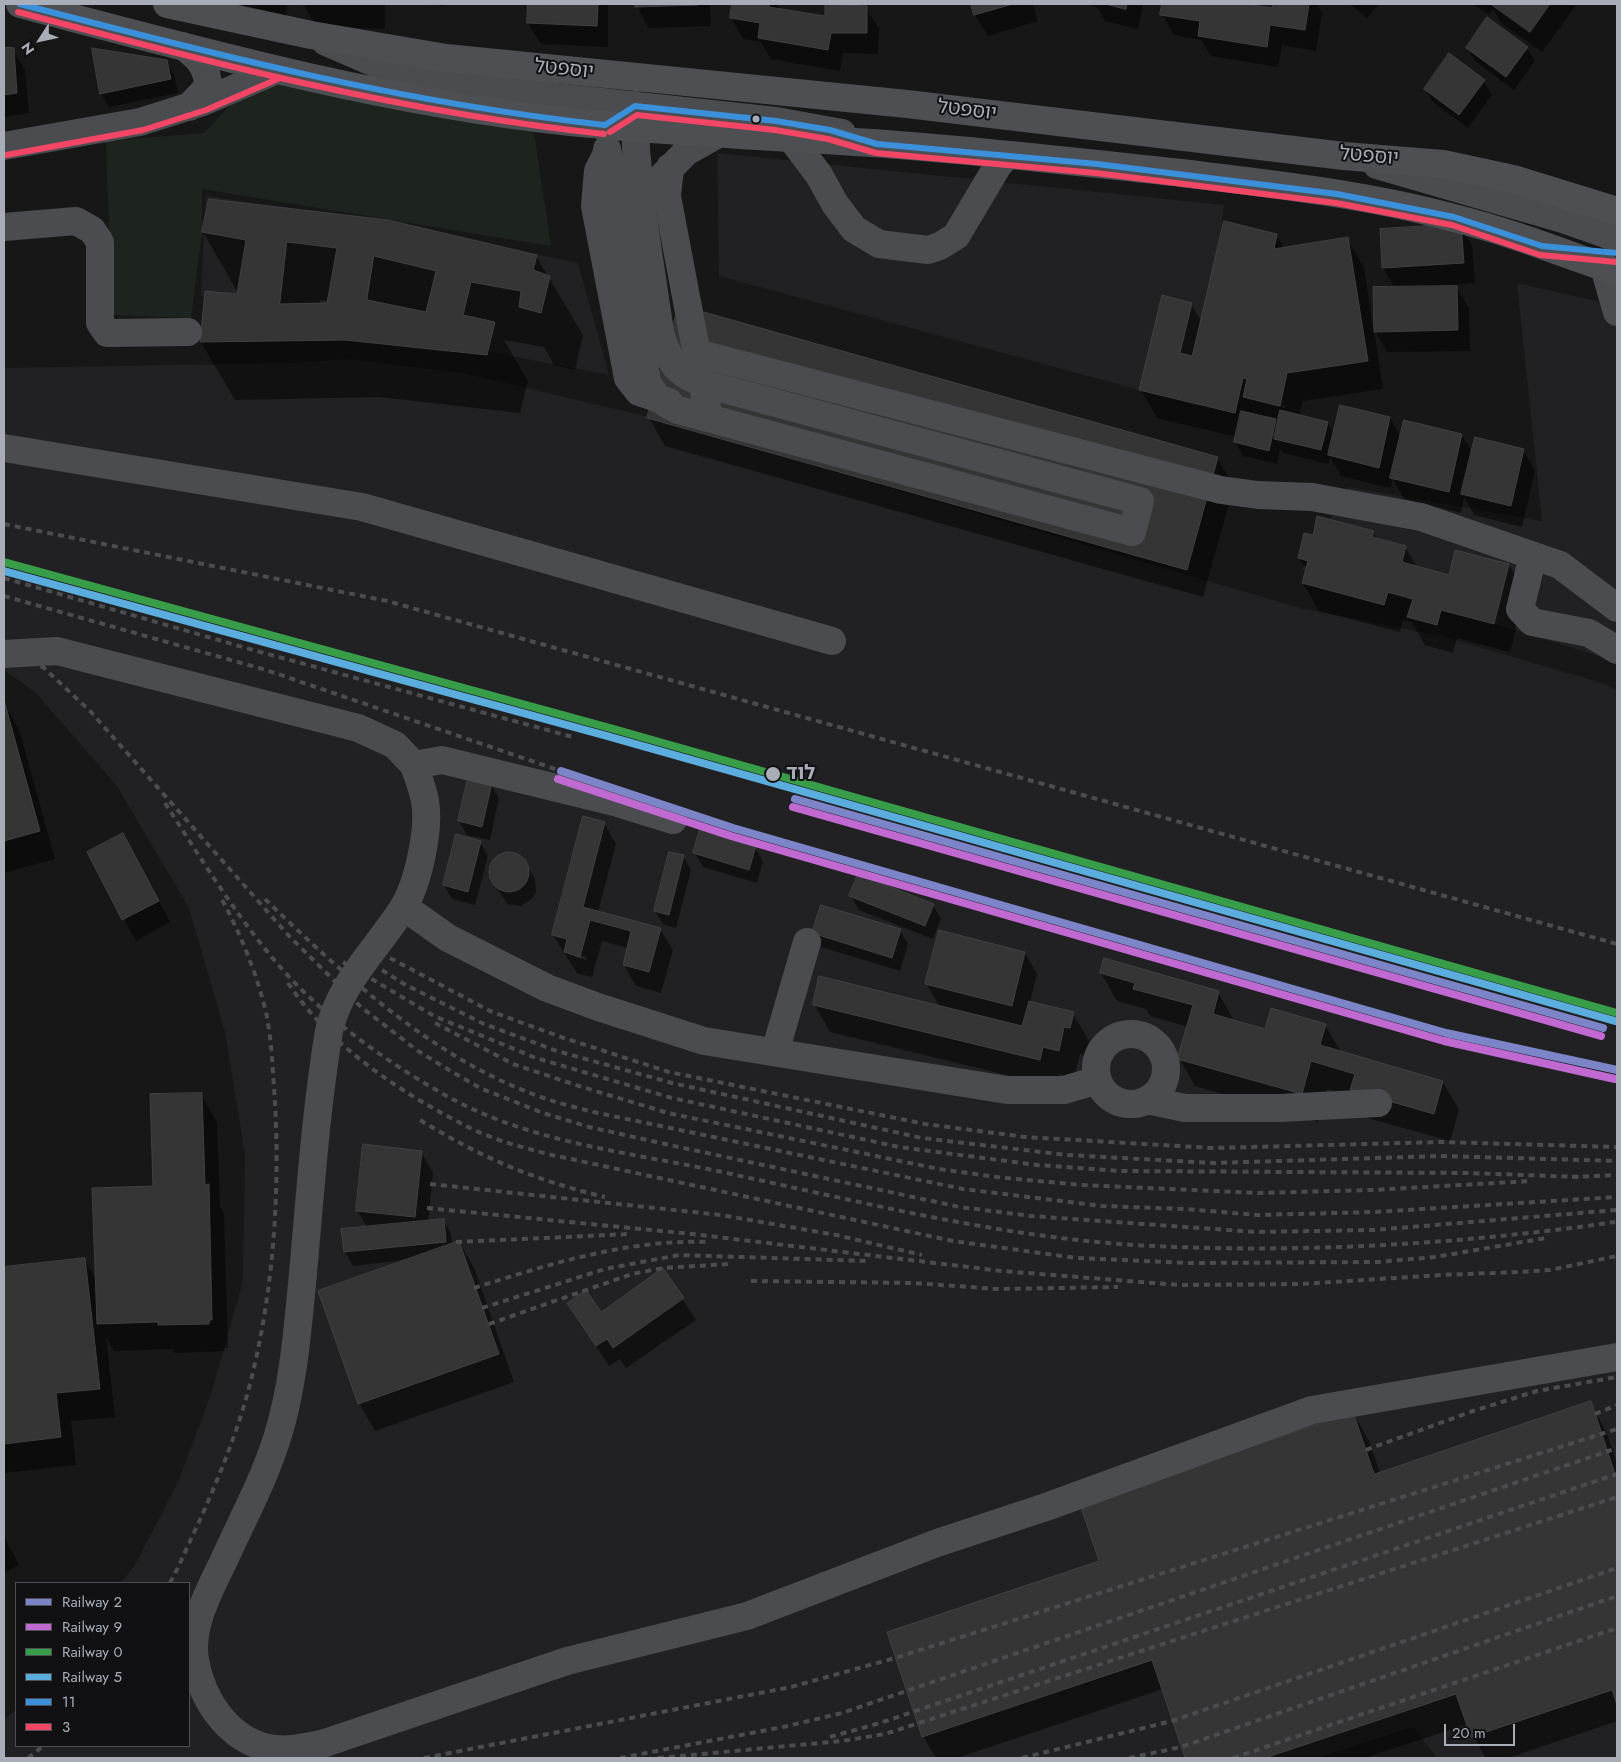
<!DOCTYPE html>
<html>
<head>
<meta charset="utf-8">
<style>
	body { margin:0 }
	#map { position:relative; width:1621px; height:1762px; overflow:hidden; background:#171717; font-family:Jost,sans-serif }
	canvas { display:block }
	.frame { position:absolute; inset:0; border:5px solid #a8adb8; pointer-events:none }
	.legend { position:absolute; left:15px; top:1582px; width:175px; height:165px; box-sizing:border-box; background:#111113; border:1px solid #4d4f55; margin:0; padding:6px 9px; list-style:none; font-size:15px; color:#a8adb8 }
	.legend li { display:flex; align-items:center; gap:10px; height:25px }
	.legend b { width:25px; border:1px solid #4d4f55 }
	.north { position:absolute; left:15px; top:15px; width:50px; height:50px; -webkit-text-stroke:4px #111113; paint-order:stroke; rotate:235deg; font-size:14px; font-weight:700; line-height:20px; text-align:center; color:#a8adb8 }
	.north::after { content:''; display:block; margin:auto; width:18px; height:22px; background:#a8adb8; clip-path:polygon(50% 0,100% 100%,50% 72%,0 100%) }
	.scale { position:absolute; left:1444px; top:1724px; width:71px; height:22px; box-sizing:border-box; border:2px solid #a8adb8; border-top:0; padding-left:6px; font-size:15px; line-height:18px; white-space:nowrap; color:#a8adb8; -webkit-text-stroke:4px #111113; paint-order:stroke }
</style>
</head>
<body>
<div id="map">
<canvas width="1621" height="1762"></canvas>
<div class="frame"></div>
<ul class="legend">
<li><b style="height:6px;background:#7d85c9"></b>Railway 2</li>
<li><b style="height:6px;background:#bf69d1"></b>Railway 9</li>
<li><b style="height:6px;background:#389d48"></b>Railway 0</li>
<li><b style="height:6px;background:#5aaddd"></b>Railway 5</li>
<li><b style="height:6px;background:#3a90db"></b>11</li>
<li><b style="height:6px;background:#f34667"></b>3</li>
</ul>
<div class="north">N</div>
<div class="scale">20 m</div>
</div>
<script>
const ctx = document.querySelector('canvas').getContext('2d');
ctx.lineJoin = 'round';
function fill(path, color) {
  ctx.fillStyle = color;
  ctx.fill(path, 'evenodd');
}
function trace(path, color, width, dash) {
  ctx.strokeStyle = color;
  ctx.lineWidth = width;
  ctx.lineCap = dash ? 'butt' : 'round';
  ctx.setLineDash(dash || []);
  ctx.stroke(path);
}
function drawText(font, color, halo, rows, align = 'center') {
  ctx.font = font + ' Jost,"Noto Sans Hebrew",sans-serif';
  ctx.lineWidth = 4;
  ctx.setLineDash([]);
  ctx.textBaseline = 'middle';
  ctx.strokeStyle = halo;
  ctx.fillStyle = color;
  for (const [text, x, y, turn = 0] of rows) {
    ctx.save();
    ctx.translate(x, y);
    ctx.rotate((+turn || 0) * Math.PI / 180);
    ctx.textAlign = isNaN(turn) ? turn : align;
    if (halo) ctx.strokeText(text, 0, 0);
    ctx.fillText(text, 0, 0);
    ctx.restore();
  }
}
fill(new Path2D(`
	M 717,153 L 1224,205 L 1199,406 L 719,276 Z
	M 206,196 L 389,223 L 578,263 L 609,375 L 201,296 Z
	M 1517,283 L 1617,306 L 1617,662 L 1519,631 L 1302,570 L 1348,487 L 1542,521 Z
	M 349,359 L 463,373 L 645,416 L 1300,608 L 1442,636 L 1602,683 L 1617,690 L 1617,1758 L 1437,1758 L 1413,1727 L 1317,1758 L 4,1758 L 4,1720 L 16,1709 L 16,1746 L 189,1746 L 189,1583 L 121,1583 L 135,1565 L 179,1480 L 211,1394 L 243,1281 L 245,1155 L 225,1032 L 189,908 L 117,786 L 35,692 L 4,670 L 4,368 L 290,363 Z`), '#212123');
fill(new Path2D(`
	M 266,81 L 533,126 L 551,246 L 202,189 L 202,233 L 191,318 L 112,315 L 106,141 L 204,133 L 235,100 Z`), '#1d241e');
fill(new Path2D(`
	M 228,4 L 288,4 L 285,18 Z
	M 303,4 L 385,4 L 385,29 L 316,26 Z
	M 409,4 L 446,4 L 446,6 Z
	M 529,4 L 608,4 L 608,47 L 541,44 L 528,23 Z
	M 636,4 L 710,4 L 711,26 L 648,28 Z
	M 733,4 L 777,4 L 781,10 L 827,18 L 827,4 L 863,4 L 879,28 L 878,54 L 843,53 L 840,71 L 771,59 L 761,42 L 743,39 L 731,18 Z
	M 972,4 L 1033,4 L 1038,21 L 988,36 L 975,15 Z
	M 1089,4 L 1143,4 L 1138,29 L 1105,21 L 1098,8 Z
	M 1163,4 L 1236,4 L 1273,10 L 1274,4 L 1317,4 L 1322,13 L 1316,51 L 1282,45 L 1278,67 L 1211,56 L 1201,40 L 1174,35 L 1162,14 Z
	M 1350,4 L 1379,4 L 1367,18 Z
	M 1473,4 L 1577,4 L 1542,52 L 1501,23 L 1493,9 L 1489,15 Z
	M 4,42 L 7,48 L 13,49 L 25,70 L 29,113 L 4,117 Z
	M 1467,48 L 1527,48 L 1535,61 L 1514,90 L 1475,61 Z
	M 166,61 L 174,75 L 178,93 L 109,107 L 101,93 Z
	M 1484,81 L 1492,95 L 1468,128 L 1433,102 L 1425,89 Z
	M 210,201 L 536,256 L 583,335 L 575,370 L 554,365 L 544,347 L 504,340 L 528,381 L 520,413 L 379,397 L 235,400 L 201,342 L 238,296 L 239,291 L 237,291 L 203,232 ZM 320,300 L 329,301 L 328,304 L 320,305 Z
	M 1460,225 L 1472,246 L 1475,283 L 1455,285 L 1469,308 L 1470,351 L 1387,352 L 1374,329 L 1383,389 L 1303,401 L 1299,416 L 1328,423 L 1334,434 L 1390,418 L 1401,438 L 1462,435 L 1472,453 L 1523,450 L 1535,471 L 1522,527 L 1474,515 L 1464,497 L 1461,513 L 1404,499 L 1393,479 L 1390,488 L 1341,476 L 1330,457 L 1329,464 L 1283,453 L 1280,448 L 1277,464 L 1243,456 L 1235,442 L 1236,437 L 1157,418 L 1141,390 L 1191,304 L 1202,322 L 1276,235 L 1284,248 L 1347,239 L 1364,267 L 1373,328 L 1395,288 L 1383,268 ZM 1256,399 L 1286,406 L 1285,408 L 1259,402 Z
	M 649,418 L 1217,458 L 1234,486 L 1203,597 L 665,446 Z
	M 1373,532 L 1377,540 L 1405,547 L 1417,567 L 1450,576 L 1509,565 L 1525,593 L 1510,652 L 1457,638 L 1453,653 L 1425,645 L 1412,622 L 1403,620 L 1400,632 L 1319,611 L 1303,583 L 1307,570 L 1299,558 L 1313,536 Z
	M 4,703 L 19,730 L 55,859 L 4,873 Z
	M 491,785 L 499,798 L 490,840 L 467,835 L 459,821 Z
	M 604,823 L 616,844 L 598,912 L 660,929 L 673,950 L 661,993 L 636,986 L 624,965 L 628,948 L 602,941 L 592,977 L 577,973 L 553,935 ZM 575,954 L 587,957 L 586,960 L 575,957 Z
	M 480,842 L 488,856 L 475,905 L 452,899 L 444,885 Z
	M 755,848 L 763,861 L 757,883 L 703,867 L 695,853 Z
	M 88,853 L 135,856 L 170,922 L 136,941 Z
	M 502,854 L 515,854 L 526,864 L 535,879 L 536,892 L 532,899 L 521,906 L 508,904 L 492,882 L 490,875 L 492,862 Z
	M 683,856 L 691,870 L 676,928 L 663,924 L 655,911 Z
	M 851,896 L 933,905 L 941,919 L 933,939 L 859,910 Z
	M 900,930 L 908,944 L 900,971 L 821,947 L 813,933 Z
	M 1025,953 L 1037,974 L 1030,1002 L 1073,1013 L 1089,1041 L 1085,1056 L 1080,1054 L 1074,1078 L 1059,1074 L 1056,1087 L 830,1032 L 814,1004 L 940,1007 L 926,983 Z
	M 1101,973 L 1218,992 L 1234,1021 L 1266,1030 L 1325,1025 L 1341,1052 L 1443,1082 L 1459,1110 L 1450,1141 L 1368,1118 L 1356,1097 L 1327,1089 L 1318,1122 L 1195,1086 L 1179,1058 L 1188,1027 L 1150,1016 L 1146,1009 L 1117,1001 Z
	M 201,1094 L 217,1122 L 220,1207 L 224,1214 L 228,1348 L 224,1348 L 225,1351 L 175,1353 L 173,1349 L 114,1351 L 106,1337 L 115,1417 L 71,1421 L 76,1465 L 4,1473 L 4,1268 L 84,1260 L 97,1281 L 155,1187 Z
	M 421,1152 L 433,1173 L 428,1221 L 443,1220 L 451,1234 L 452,1245 L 459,1242 L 475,1270 L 514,1382 L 375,1431 L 359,1403 L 405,1260 L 353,1266 L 345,1252 L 367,1227 L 357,1210 Z
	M 663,1269 L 696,1320 L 626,1368 L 620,1359 L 609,1366 L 568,1303 L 600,1313 Z
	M 1590,1403 L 1606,1431 L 1617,1463 L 1617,1721 L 1508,1758 L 1485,1758 L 1468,1724 L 1364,1758 L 1186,1758 L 1163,1689 L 957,1758 L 936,1758 L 923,1736 L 1101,1562 L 1353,1413 L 1369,1441 L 1380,1473 Z
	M 4,1536 L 19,1565 L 4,1573 Z`), '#0007');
const building = new Path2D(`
	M 528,4 L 598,4 L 597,26 L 527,23 Z
	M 635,4 L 699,4 L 699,5 L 635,7 Z
	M 732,4 L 769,4 L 769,7 L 825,16 L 825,4 L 867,6 L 867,33 L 831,33 L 828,50 L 758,38 L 760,23 L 730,18 Z
	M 971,4 L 1013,4 L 974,15 Z
	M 1106,4 L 1127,4 L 1126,9 Z
	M 1162,4 L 1244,4 L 1272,8 L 1273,4 L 1309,4 L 1305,30 L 1270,25 L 1267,47 L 1198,36 L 1200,21 L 1160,15 Z
	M 1491,4 L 1550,4 L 1530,32 Z
	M 1487,17 L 1528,47 L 1506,77 L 1466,48 Z
	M 4,47 L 14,48 L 17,93 L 4,95 Z
	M 92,48 L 167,60 L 171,79 L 100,94 Z
	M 1449,53 L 1485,80 L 1459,115 L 1424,89 Z
	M 209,199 L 388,220 L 537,255 L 533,270 L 550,276 L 541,313 L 519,307 L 521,291 L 471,282 L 463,315 L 495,322 L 487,355 L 345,340 L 200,342 L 205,291 L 237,294 L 246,240 L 202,232 ZM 287,242 L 337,248 L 327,303 L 280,304 ZM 374,256 L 436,271 L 426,312 L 367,300 Z
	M 1224,221 L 1277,234 L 1274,249 L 1348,237 L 1368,361 L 1287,373 L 1280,406 L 1243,397 L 1247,379 L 1243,378 L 1235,413 L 1139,390 L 1162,295 L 1192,303 L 1180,353 L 1192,356 Z
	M 1461,224 L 1464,263 L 1382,268 L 1380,229 Z
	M 1457,286 L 1458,330 L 1374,332 L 1373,287 Z
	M 679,305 L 1218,457 L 1187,570 L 647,418 Z
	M 1340,405 L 1390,417 L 1379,468 L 1328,455 Z
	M 1280,410 L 1328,422 L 1321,450 L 1274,439 Z
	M 1241,411 L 1276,419 L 1269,451 L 1234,442 Z
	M 1404,420 L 1462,434 L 1449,492 L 1390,478 Z
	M 1475,437 L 1524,449 L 1511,506 L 1461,494 Z
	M 1317,516 L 1374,531 L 1372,537 L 1406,546 L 1402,562 L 1449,575 L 1455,550 L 1509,564 L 1494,624 L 1441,610 L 1437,625 L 1407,617 L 1413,599 L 1388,592 L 1384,605 L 1302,583 L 1308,561 L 1298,558 L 1304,533 L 1313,535 Z
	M 4,700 L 40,831 L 4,841 Z
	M 468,778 L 492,783 L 482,827 L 458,821 Z
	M 583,816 L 605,822 L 583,907 L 661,928 L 649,972 L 623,965 L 631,931 L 590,920 L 580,957 L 564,952 L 567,939 L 552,935 Z
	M 700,829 L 756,846 L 749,870 L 693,853 Z
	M 123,833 L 159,901 L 122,920 L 87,852 Z
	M 456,834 L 481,841 L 468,892 L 443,885 Z
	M489 872a20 20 0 1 1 40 0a20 20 0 1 1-40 0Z
	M 669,852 L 684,855 L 669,915 L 654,911 Z
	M 858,874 L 934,904 L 925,926 L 849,896 Z
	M 821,905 L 901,929 L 892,958 L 812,933 Z
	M 939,930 L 1025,952 L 1012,1006 L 925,984 Z
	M 1104,958 L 1219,991 L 1213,1014 L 1265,1029 L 1271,1008 L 1326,1024 L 1320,1045 L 1443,1081 L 1434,1114 L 1350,1090 L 1355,1074 L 1311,1061 L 1302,1094 L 1177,1059 L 1193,1005 L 1133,989 L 1135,983 L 1100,973 Z
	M 819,976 L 1022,1026 L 1029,1001 L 1074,1012 L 1070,1028 L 1064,1027 L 1059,1051 L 1043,1047 L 1040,1060 L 813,1005 Z
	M 202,1093 L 205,1185 L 209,1184 L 212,1320 L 209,1320 L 209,1324 L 158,1325 L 158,1322 L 97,1324 L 92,1188 L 153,1186 L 150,1094 Z
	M 363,1144 L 422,1151 L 415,1217 L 356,1211 Z
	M 444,1219 L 446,1242 L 344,1252 L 341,1229 Z
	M 459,1241 L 499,1354 L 358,1404 L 318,1291 Z
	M 85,1258 L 100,1389 L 56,1393 L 61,1437 L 4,1444 L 4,1267 Z
	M 663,1268 L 684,1298 L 613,1348 L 607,1339 L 596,1346 L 567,1303 L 586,1290 L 601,1312 Z
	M 1591,1401 L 1617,1480 L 1617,1705 L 1612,1690 L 1471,1737 L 1456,1694 L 1265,1758 L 1185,1758 L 1152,1660 L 922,1737 L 887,1632 L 1099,1561 L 1080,1504 L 1353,1412 L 1374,1474 Z`);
fill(building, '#353536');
trace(building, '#3f4043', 1);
trace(new Path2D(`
	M 326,42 L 379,65 L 433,80 L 565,98 L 776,121 L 842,133
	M 183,46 C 198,57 208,67 208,87 L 189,107
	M 635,105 L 636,149 L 642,211
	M 791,138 L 819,175 L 835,204 L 854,229 L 879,244 L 928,250 L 940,246 L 956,236 L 997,167 L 1006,156
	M 4,146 L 140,122 L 203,102 L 277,70
	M 607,149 L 621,214
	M 607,153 L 598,171 L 595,206 L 628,378 L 639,392 L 669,402
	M 1377,165 L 1563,219 L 1617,238
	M 670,167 L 667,196 L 708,413
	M 658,181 L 686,152 L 716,135
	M 4,227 L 76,221 L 92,230 L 100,242 L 100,323 L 107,333 L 188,332
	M 1604,267 L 1617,312
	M 697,353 L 1221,490 L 1258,495 L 1312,497 L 1421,517 L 1560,565 L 1617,608
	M 4,448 L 362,507 L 832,641
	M 1533,556 L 1520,609 L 1532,622 L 1589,633 L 1617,650
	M 4,654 L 57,651 L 358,728 L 395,745 L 414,765 L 442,760 L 618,803 L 673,820
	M 414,765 C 418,777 423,789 425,801 C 430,829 418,884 403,908 C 377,949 340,982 329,1031 C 315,1115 310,1199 302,1284 C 297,1335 293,1386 278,1435 C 265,1478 243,1518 225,1558 C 211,1588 189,1625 195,1660 C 202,1700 227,1738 268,1748 C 287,1752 307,1747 325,1743 L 567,1661 L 747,1616 L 937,1543 L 1046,1507 L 1312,1410 L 1617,1357
	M 404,907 L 448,938 L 547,988 L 598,1007 L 704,1041 L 1007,1090 L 1064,1090 L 1098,1080
	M1096 1069a35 35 0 1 1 70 0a35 35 0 1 1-70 0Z
	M 775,1052 L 807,942
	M 1147,1100 L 1185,1108 L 1280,1108 L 1378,1103`), '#4b4c50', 28);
trace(new Path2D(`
	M 20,4 C 199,51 378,101 562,121 C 665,132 769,136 872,143 C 975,150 1078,162 1181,173 C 1272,184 1365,194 1454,218 C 1510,232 1563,253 1617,272
	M 167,4 L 311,35 L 446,58 L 907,104 L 1344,156 L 1443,164 L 1513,179 L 1617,211`), '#4d4f52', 28);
trace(new Path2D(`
	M 4,524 L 387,601 L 1617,944
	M 4,578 L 253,650 L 573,737
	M 4,596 L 266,670 L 561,771
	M 4,642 L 44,668 L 90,711 L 289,936 L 361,1007 L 418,1051 L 449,1070 L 480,1088 L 543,1113 L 589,1127 L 665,1144 L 960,1207 L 1031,1216 L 1256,1232 L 1374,1230 L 1617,1210
	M 165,803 C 204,863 242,926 291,979 C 335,1025 390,1064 445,1095 C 530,1143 628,1152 722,1172 C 858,1201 994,1236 1134,1245 C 1294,1254 1455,1245 1615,1222
	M 265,899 C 347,978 440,1065 550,1100 C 565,1105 582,1109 598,1113 L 963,1189 L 1102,1206 L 1185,1209 L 1258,1215 L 1374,1212 L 1617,1197
	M 390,958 L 490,1011 L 561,1037 L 669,1072 L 925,1124 L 1025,1137 L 1213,1148 L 1442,1142 L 1617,1147
	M 343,962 L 434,1016 L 536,1058 L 672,1098 L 899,1147 L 1037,1165 L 1121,1171 L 1469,1173 L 1580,1177
	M 382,970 L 404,984 L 484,1024 L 557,1051 L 672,1083 L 922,1138 L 1067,1155 L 1213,1163 L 1442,1156 L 1617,1161
	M 288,983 C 330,1047 404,1095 472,1129 C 497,1141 525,1148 552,1155 L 953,1241 L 1077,1258 L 1190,1263 L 1377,1262 L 1435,1257 L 1546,1238
	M 435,1023 L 513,1064 L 579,1086 L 668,1113 L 939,1169 L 1004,1178 L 1083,1185 L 1258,1193 L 1372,1190 L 1532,1181
	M 420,1120 C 482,1158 534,1180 605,1197
	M 1572,1177 L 1617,1175
	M 430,1184 L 721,1215 L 836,1235 L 922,1255
	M 427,1208 L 692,1234 L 1002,1271 L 1179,1285 L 1301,1284 L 1442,1275 L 1519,1272 L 1550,1270 L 1617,1256
	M 456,1242 L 629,1234
	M 751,1281 L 914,1283 L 997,1289 L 1118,1287
	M 474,1288 C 550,1264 628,1239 709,1242
	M 482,1308 L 605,1269 L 679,1255 L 867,1261
	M 489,1324 L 632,1274 L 663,1268 L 729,1264
	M 1595,1414 L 1617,1405
	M 1366,1450 L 1473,1411 L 1537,1391 L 1617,1377
	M 170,1583 C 181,1563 189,1542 199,1522 C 219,1477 238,1431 250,1384 C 273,1294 280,1196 275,1103 C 273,1075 272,1045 267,1017 C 259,979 240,932 221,898
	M 830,1737 L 880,1723 L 1617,1474
	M 28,1758 L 43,1746
	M 424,1758 L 791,1687 L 895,1658 L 1617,1429
	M 620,1758 L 783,1727 L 842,1713 L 1617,1448
	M 658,1758 L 842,1741 L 885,1734 L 1617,1497
	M 1022,1758 L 1172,1721 L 1617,1568
	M 1129,1758 L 1181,1747 L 1617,1596
	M 1233,1758 L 1617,1628`), '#4b4c4f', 4, [6, 5]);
trace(new Path2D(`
	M 621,214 L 647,382 C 655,397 663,403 678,410 L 1132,532 L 1140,501 L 709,385 C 677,375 669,364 660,332 L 642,211`), '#4b4c50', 28);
trace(new Path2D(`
	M 20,4 C 216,55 403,103 605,125
	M 605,125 L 635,106 L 776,121 L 830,130 L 877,144 L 1097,164 L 1337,194 L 1454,217 L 1542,246 L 1617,253`), '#3a90db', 6);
trace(new Path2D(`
	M 18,12 C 214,64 402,112 604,134
	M 610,132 L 637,115 L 775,130 L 828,139 L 876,153 L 1096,173 L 1336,203 L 1452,225 L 1540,255 L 1616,262
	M 6,155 L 143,130 L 206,110 L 280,78`), '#f34667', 6);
trace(new Path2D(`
	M 561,771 L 733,828 L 1446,1033 L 1617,1070
	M 795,799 L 1603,1028`), '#7d85c9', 8);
trace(new Path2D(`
	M 558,779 L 731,836 L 1444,1041 L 1615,1079
	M 793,807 L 1601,1036`), '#bf69d1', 8);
trace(new Path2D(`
	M 4,562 L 610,728 L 1617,1013`), '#389d48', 8);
trace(new Path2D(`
	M 4,571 L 607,736 L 1615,1021`), '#5aaddd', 8);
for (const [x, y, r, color] of [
	[756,119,4.5,"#a8adb8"],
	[773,774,8,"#a8adb8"]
]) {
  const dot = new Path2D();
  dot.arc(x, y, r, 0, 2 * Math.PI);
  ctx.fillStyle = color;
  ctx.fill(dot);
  trace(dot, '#111113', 2);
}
drawText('20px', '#a8adb8', '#111113', [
	["יוספטל",564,70,6],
	["יוספטל",967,111,7],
	["יוספטל",1369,157,5]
]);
drawText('bold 20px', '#a8adb8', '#111113', [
	["לוד",786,774]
], 'left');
</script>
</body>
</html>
